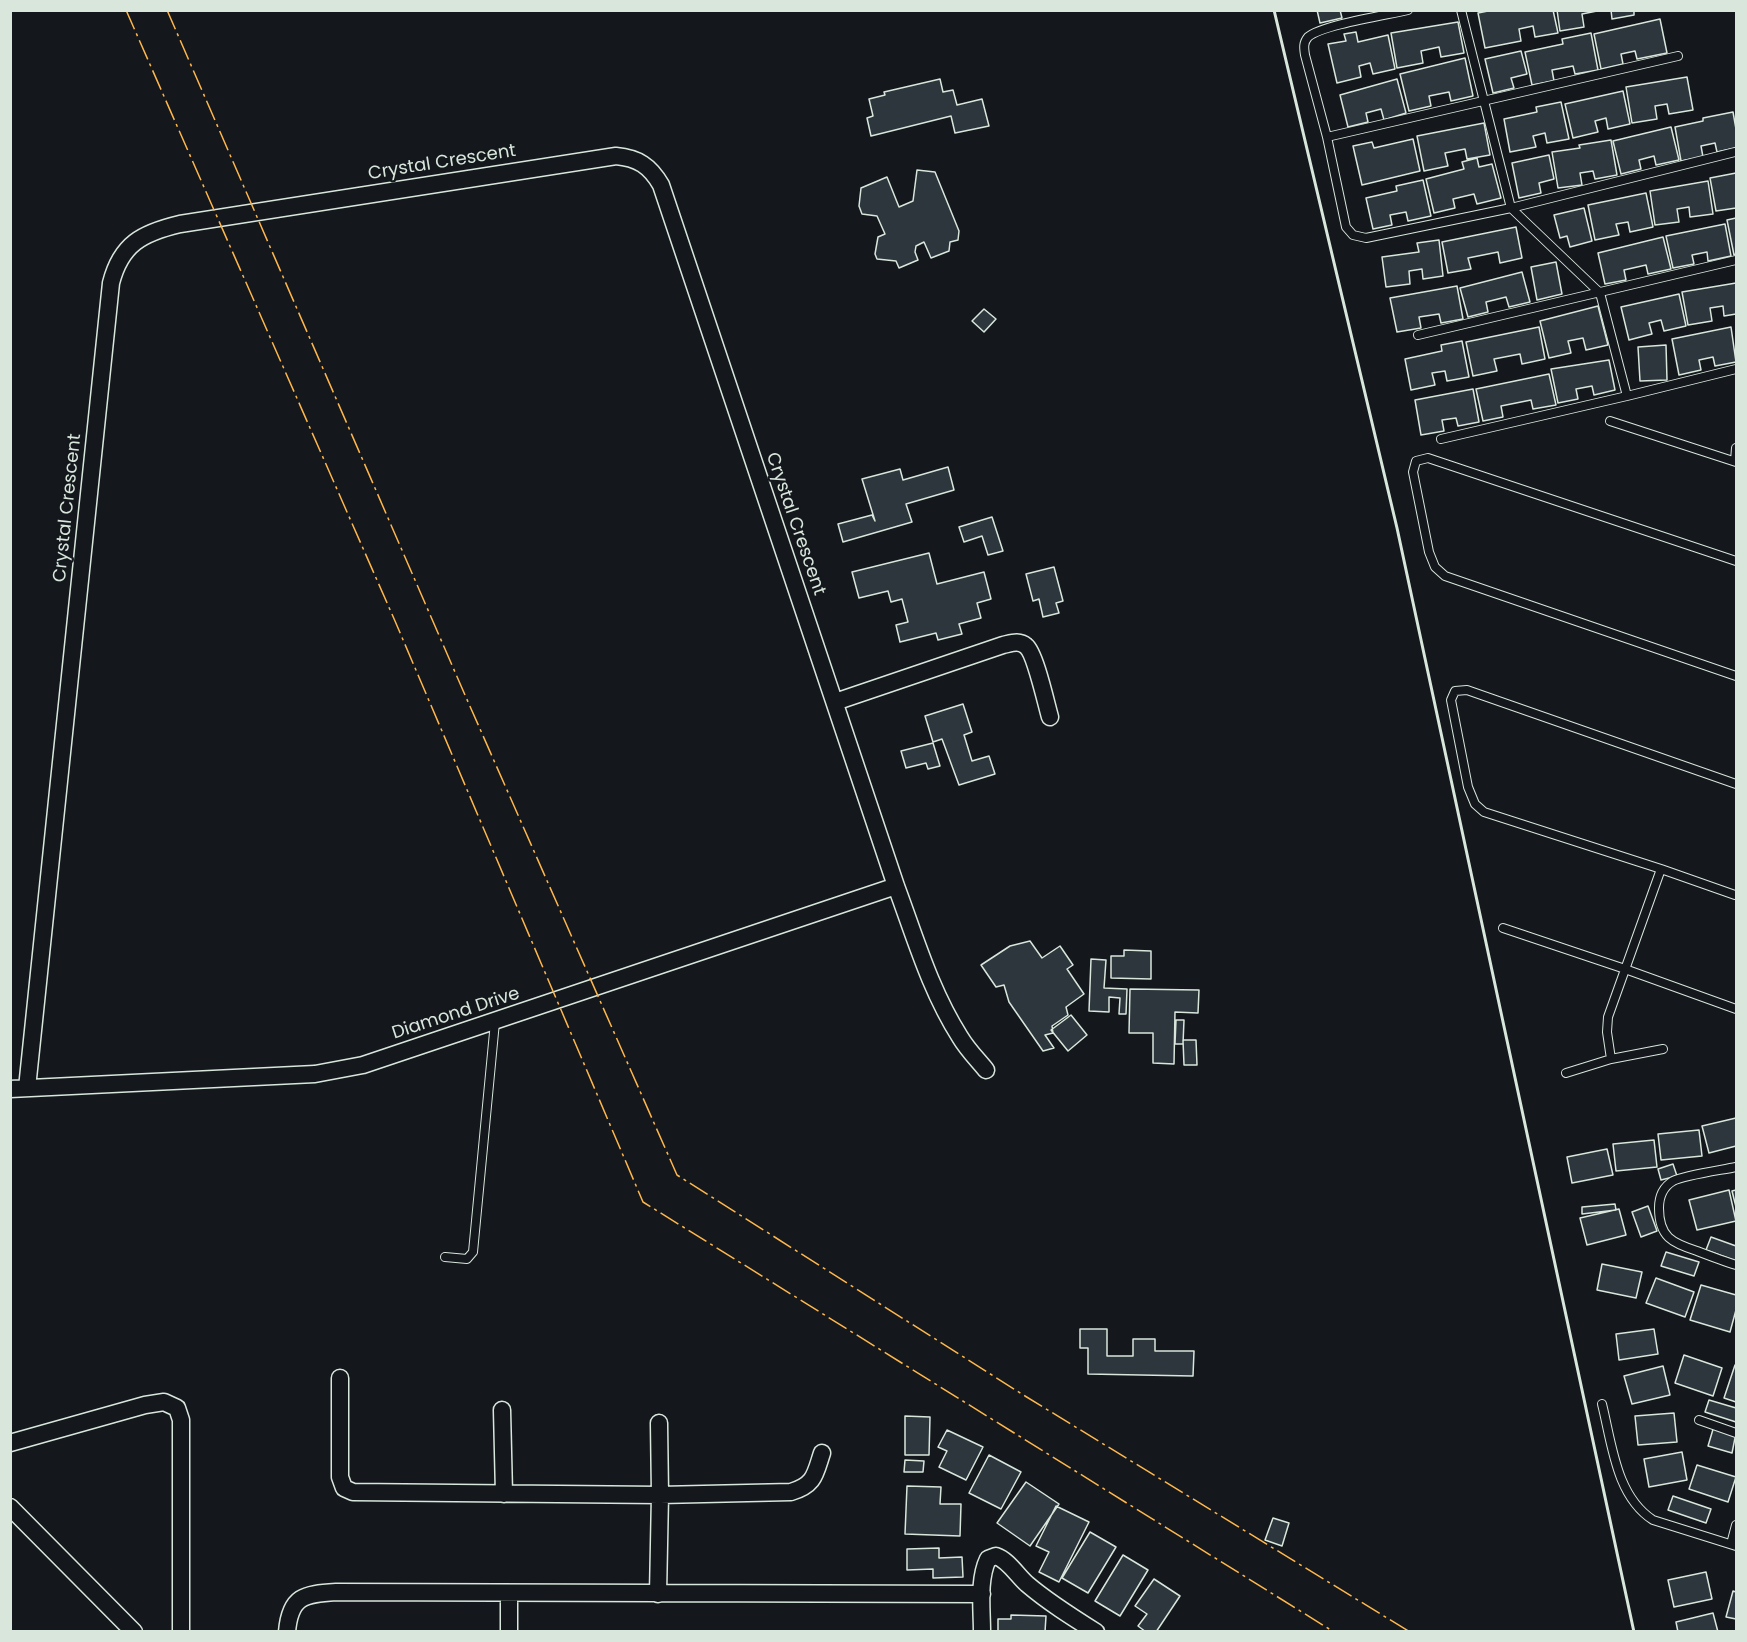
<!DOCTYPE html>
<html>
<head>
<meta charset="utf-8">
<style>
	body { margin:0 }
	#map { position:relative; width:1747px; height:1642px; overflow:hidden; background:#14181c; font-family:Poppins,sans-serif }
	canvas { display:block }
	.frame { position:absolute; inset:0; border:12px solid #d8e6dc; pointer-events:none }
</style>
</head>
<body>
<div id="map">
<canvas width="1747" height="1642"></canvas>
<div class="frame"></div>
</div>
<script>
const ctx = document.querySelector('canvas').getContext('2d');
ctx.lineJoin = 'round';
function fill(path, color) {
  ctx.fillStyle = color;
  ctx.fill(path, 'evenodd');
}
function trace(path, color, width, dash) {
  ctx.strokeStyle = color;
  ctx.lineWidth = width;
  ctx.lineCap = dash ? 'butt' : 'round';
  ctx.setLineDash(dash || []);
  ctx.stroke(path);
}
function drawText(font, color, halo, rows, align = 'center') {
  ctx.font = font + ' Poppins,sans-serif';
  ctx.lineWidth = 4.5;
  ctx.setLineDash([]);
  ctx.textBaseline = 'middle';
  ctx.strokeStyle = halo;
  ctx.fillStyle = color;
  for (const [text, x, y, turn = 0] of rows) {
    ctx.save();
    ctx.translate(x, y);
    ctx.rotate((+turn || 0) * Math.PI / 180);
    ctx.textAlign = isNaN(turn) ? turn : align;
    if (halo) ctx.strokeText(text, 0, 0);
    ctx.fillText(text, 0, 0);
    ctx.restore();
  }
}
const building = new Path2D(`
	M 1317,10 L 1340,10 L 1342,18 L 1320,23 Z
	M 1493,10 L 1553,10 L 1558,33 L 1535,37 L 1533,26 L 1519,29 L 1521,41 L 1485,48 L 1478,13 Z
	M 1557,10 L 1602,10 L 1582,14 L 1584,27 L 1560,31 Z
	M 1611,10 L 1634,10 L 1634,15 L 1612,19 Z
	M 1660,19 L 1667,53 L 1637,59 L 1635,51 L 1621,54 L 1623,64 L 1601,69 L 1594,34 Z
	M 1458,22 L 1464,53 L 1441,57 L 1439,47 L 1421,51 L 1423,63 L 1397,68 L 1391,33 Z
	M 1356,32 L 1358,42 L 1388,35 L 1395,69 L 1373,74 L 1370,63 L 1359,66 L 1361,77 L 1337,83 L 1328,44 L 1346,41 L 1344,34 Z
	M 1591,33 L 1598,70 L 1575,74 L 1573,66 L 1552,70 L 1554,81 L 1532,85 L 1525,52 L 1563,44 L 1562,39 Z
	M 1521,51 L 1527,74 L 1511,78 L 1514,88 L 1493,93 L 1485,59 Z
	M 1465,58 L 1473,96 L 1451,101 L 1449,92 L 1429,96 L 1431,106 L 1409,111 L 1400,74 Z
	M 1687,77 L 1693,110 L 1669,114 L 1667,104 L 1655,106 L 1657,119 L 1632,123 L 1626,87 Z
	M 940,79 L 943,92 L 953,90 L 957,105 L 982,99 L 989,126 L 955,133 L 951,116 L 871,136 L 867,118 L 873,116 L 869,99 L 885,95 L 884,92 Z
	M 1397,79 L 1406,113 L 1384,120 L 1381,109 L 1366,113 L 1368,122 L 1348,127 L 1340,95 Z
	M 1623,91 L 1630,124 L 1608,129 L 1606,118 L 1595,121 L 1598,132 L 1573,138 L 1565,104 Z
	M 1561,102 L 1569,139 L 1547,143 L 1545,133 L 1533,136 L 1536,147 L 1510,152 L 1504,119 L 1537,112 L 1536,107 Z
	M 1733,112 L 1736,129 L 1736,148 L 1717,152 L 1715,143 L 1701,146 L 1703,157 L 1681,161 L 1675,127 L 1703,121 L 1703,118 Z
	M 1484,123 L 1490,155 L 1467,159 L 1465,149 L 1445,153 L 1448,166 L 1424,171 L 1417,136 Z
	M 1671,127 L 1679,160 L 1656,165 L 1654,156 L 1639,160 L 1641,169 L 1621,174 L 1613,141 Z
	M 1413,139 L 1420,171 L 1362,185 L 1353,146 L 1372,142 L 1374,148 Z
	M 1611,140 L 1617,175 L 1595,179 L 1593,171 L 1580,173 L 1582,185 L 1558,188 L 1552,152 L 1580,148 L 1579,145 Z
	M 1549,155 L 1554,179 L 1539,183 L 1541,193 L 1519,198 L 1512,163 Z
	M 1477,158 L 1479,167 L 1492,164 L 1501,198 L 1477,204 L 1474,194 L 1453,199 L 1455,208 L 1434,213 L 1426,179 L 1464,169 L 1462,162 Z
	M 917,170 L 935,172 L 959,231 L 958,240 L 950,242 L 949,251 L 931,258 L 924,242 L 916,246 L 915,252 L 918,260 L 899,268 L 896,261 L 877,259 L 875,254 L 878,237 L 885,234 L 877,216 L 862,214 L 859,206 L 861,188 L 887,177 L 899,207 L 913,201 Z
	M 1736,173 L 1736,208 L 1716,211 L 1710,178 Z
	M 1423,180 L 1431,216 L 1408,221 L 1406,212 L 1390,215 L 1392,225 L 1373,229 L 1366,198 L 1397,191 L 1396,186 Z
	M 1708,181 L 1713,214 L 1690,217 L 1689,207 L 1677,209 L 1679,222 L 1655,225 L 1650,191 Z
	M 1646,193 L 1653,227 L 1630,232 L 1628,222 L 1616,224 L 1619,235 L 1595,240 L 1588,205 Z
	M 1584,208 L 1592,241 L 1570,247 L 1567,236 L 1560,238 L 1554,215 Z
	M 1736,218 L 1736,254 L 1734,255 L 1727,220 Z
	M 1725,224 L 1731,256 L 1708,261 L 1707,252 L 1692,255 L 1694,264 L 1673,268 L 1666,236 Z
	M 1516,227 L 1522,258 L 1500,263 L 1498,252 L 1468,258 L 1471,269 L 1448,273 L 1442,242 Z
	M 1663,237 L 1671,269 L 1648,274 L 1646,265 L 1624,270 L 1626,280 L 1605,284 L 1598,253 Z
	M 1439,240 L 1443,276 L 1423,279 L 1422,269 L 1409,271 L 1410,284 L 1386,287 L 1382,257 L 1419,252 L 1417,243 Z
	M 1556,262 L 1562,294 L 1537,300 L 1531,267 Z
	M 1522,272 L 1530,302 L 1509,307 L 1506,297 L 1486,302 L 1488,312 L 1468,317 L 1460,288 Z
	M 1736,283 L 1736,314 L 1724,316 L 1723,306 L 1710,308 L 1712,321 L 1688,325 L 1682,292 Z
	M 1457,286 L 1463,319 L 1441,323 L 1439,314 L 1419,317 L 1421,328 L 1397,332 L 1390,298 Z
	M 1679,294 L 1686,326 L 1664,331 L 1661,320 L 1649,323 L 1652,334 L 1629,340 L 1621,307 Z
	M 1598,306 L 1608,345 L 1586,350 L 1583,338 L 1568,341 L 1571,353 L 1549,358 L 1540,321 Z
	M 984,309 L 996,319 L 984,332 L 972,321 Z
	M 1539,327 L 1545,359 L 1522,364 L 1520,354 L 1494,359 L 1497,371 L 1473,376 L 1466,342 Z
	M 1731,327 L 1736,362 L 1715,366 L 1713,357 L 1699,360 L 1701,370 L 1679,375 L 1672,339 Z
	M 1462,341 L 1469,377 L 1447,381 L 1445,371 L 1432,373 L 1435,385 L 1411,390 L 1405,359 L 1442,351 L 1441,345 Z
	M 1666,345 L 1667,380 L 1640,381 L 1638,347 Z
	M 1609,360 L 1615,390 L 1594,395 L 1592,386 L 1576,389 L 1578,399 L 1558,403 L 1551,369 Z
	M 1549,374 L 1556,405 L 1533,409 L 1531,400 L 1501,406 L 1503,417 L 1483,421 L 1476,389 Z
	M 1473,389 L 1479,422 L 1458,426 L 1456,418 L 1442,420 L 1444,431 L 1421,435 L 1415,400 Z
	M 948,467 L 954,490 L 906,504 L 912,522 L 843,542 L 838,524 L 872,515 L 875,521 L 862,479 L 900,469 L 903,480 Z
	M 992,517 L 1003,551 L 988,555 L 982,536 L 964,542 L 959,527 Z
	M 929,553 L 937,584 L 984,572 L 991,599 L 977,603 L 981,618 L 959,624 L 962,634 L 938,640 L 936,633 L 900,642 L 896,625 L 908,622 L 902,599 L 891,602 L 888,591 L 859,598 L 852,572 Z
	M 1054,567 L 1063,601 L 1056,603 L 1059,613 L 1043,617 L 1039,599 L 1033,601 L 1026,574 Z
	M 963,704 L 972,732 L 964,735 L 972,761 L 989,756 L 995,774 L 959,785 L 942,739 L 933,742 L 925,716 Z
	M 933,743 L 940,766 L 928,769 L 926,763 L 906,768 L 901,751 Z
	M 1030,941 L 1042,958 L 1060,946 L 1073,965 L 1067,969 L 1084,994 L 1066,1007 L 1068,1015 L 1052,1026 L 1053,1033 L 1045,1035 L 1054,1048 L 1043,1051 L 1009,1002 L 1004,985 L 996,987 L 981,965 L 1010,946 Z
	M 1124,950 L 1151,951 L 1151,979 L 1111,978 L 1111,956 L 1124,956 Z
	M 1091,959 L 1106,960 L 1104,988 L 1127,989 L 1126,1014 L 1119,1014 L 1120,998 L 1109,997 L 1109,1012 L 1089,1011 Z
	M 1130,989 L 1199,990 L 1198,1013 L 1175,1012 L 1174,1064 L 1153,1063 L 1153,1033 L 1129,1033 Z
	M 1071,1015 L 1087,1035 L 1068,1051 L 1051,1030 Z
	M 1176,1020 L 1184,1020 L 1183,1044 L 1175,1044 Z
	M 1183,1040 L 1196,1040 L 1197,1065 L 1184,1065 Z
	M 1736,1118 L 1736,1146 L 1709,1153 L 1702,1126 Z
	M 1699,1130 L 1702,1156 L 1661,1160 L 1658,1134 Z
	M 1654,1140 L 1657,1167 L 1616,1171 L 1613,1144 Z
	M 1607,1149 L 1613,1175 L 1572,1183 L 1567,1157 Z
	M 1673,1164 L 1677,1176 L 1661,1180 L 1658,1169 Z
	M 1729,1190 L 1736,1221 L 1697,1230 L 1689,1200 Z
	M 1736,1190 L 1736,1207 L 1732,1191 Z
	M 1615,1204 L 1616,1210 L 1582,1214 L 1582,1207 Z
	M 1648,1206 L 1657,1231 L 1641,1237 L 1632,1212 Z
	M 1619,1209 L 1626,1235 L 1587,1245 L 1580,1218 Z
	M 1711,1237 L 1736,1246 L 1736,1261 L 1706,1250 Z
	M 1666,1252 L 1699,1262 L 1694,1276 L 1661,1266 Z
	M 1602,1264 L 1642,1272 L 1636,1298 L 1597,1290 Z
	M 1656,1278 L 1694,1292 L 1685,1317 L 1646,1303 Z
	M 1701,1285 L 1736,1295 L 1736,1310 L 1730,1332 L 1690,1320 Z
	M 1080,1329 L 1107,1329 L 1107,1356 L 1133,1356 L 1133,1339 L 1155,1339 L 1155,1351 L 1194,1351 L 1193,1376 L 1088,1374 L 1088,1348 L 1080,1348 Z
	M 1654,1329 L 1658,1354 L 1619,1360 L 1616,1334 Z
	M 1684,1355 L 1722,1368 L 1713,1396 L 1675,1383 Z
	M 1735,1365 L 1736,1366 L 1736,1402 L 1724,1398 Z
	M 1663,1366 L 1670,1395 L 1632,1404 L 1624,1376 Z
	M 1709,1400 L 1736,1408 L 1736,1422 L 1705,1412 Z
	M 1674,1413 L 1677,1442 L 1638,1445 L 1635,1416 Z
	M 905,1416 L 930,1417 L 929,1455 L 905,1455 Z
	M 1714,1426 L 1736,1433 L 1732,1453 L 1708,1446 Z
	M 947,1430 L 983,1447 L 966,1480 L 939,1467 L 947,1451 L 938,1447 Z
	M 1682,1452 L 1687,1480 L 1649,1487 L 1644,1459 Z
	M 989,1455 L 1021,1472 L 1001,1509 L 969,1493 Z
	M 905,1460 L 924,1461 L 923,1472 L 904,1472 Z
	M 1697,1465 L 1736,1477 L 1728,1502 L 1689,1489 Z
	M 1026,1482 L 1059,1504 L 1030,1546 L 997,1523 Z
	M 907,1486 L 941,1487 L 940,1504 L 961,1504 L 960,1536 L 905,1534 Z
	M 1673,1496 L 1711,1509 L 1706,1523 L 1668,1510 Z
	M 1056,1506 L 1089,1522 L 1059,1582 L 1039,1572 L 1049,1552 L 1036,1546 Z
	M 1273,1518 L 1289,1523 L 1282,1546 L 1265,1540 Z
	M 1090,1532 L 1116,1547 L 1088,1593 L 1062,1578 Z
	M 939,1548 L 939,1558 L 962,1557 L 963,1577 L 933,1578 L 933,1569 L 907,1570 L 907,1549 Z
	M 1123,1555 L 1148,1570 L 1120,1616 L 1095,1601 Z
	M 1706,1572 L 1712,1599 L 1674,1607 L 1668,1580 Z
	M 1154,1579 L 1180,1596 L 1156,1632 L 1146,1632 L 1138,1626 L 1147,1614 L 1135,1606 Z
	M 1733,1591 L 1736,1592 L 1736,1619 L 1726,1617 Z
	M 1713,1613 L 1718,1632 L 1678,1632 L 1676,1622 Z
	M 1011,1615 L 1046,1616 L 1045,1632 L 998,1632 L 998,1619 L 1011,1619 Z`);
fill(building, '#2c363c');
trace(building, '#d8e6dc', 1.5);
const lane = new Path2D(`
	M 1408,10 C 1387,15 1321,25 1308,37 C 1303,43 1304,48 1305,55 L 1327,137 L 1678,56
	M 1327,137 L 1346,227 L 1353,235 L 1366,238 L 1511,208 L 1735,152
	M 1418,335 L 1736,260
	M 1627,396 L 1736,369
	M 1610,421 L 1736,462
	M 1441,439 L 1627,396 L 1600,293 L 1511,208 L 1461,10
	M 1735,461 L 1736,448
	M 1736,561 L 1428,458 L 1416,461 L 1413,472 L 1429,552 L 1435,567 L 1445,576 L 1736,676
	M 1661,869 L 1608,1017 L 1607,1032 L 1611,1059 L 1663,1049
	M 1735,895 L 1661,869 L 1484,812 L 1475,804 L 1468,787 L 1451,700 L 1455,691 L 1467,690 L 1736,784
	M 1503,928 L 1625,969 L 1736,1009
	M 1566,1073 L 1611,1059
	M 1736,1167 C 1722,1170 1685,1175 1673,1181 C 1663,1187 1659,1197 1659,1208 C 1659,1237 1672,1243 1697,1251 C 1710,1256 1723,1261 1736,1265
	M 445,1257 L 467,1259 L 473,1252 L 495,1022
	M 1602,1404 C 1612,1444 1616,1496 1653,1520 L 1736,1546
	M 1699,1420 L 1736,1433
	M 1731,1544 L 1736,1525`);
const street = new Path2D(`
	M 835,702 L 1003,645 C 1012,643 1019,640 1026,646 C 1035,653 1046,703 1050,717
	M 27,1088 L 111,283 C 121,244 142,233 180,224 L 616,156 C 638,158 650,166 661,185 L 896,886 C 915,937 930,990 960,1037 C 967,1049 977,1059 986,1070
	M 10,1089 L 315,1074 L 363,1065 L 896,886
	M 340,1378 L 340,1477 L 344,1488 L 353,1492 L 660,1495 L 791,1492 C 815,1485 815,1474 822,1453
	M 502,1410 L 504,1494
	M 10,1443 L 145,1405 L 164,1402 L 177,1408 L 181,1420 L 181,1632
	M 10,1507 L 134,1632
	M 509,1593 L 509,1632
	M 658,1594 L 660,1495 L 659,1423
	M 287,1632 C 290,1596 304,1594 336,1592 L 982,1594
	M 982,1632 C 982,1609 978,1580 988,1559 L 996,1556 C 1008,1560 1017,1575 1027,1584 C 1048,1602 1072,1617 1096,1632`);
trace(lane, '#d8e6dc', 10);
trace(street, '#d8e6dc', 19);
trace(lane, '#14181c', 8);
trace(street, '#14181c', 16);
trace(new Path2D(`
	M 1274,10 L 1397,528 L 1634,1632`), '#d8e6dc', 3);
trace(new Path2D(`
	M 126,10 L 395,621 L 643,1202 L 1334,1632
	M 167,10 L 465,695 L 677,1175 L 1025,1396 L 1410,1632`), '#ffb74d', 1.5, [21, 4.5, 3, 4.5]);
drawText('18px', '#d8e6dc', '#14181c', [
	["Crystal Crescent",442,163,-9],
	["Crystal Crescent",68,508,-84],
	["Crystal Crescent",795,524,71],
	["Diamond Drive",456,1014,-18]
]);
</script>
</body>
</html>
